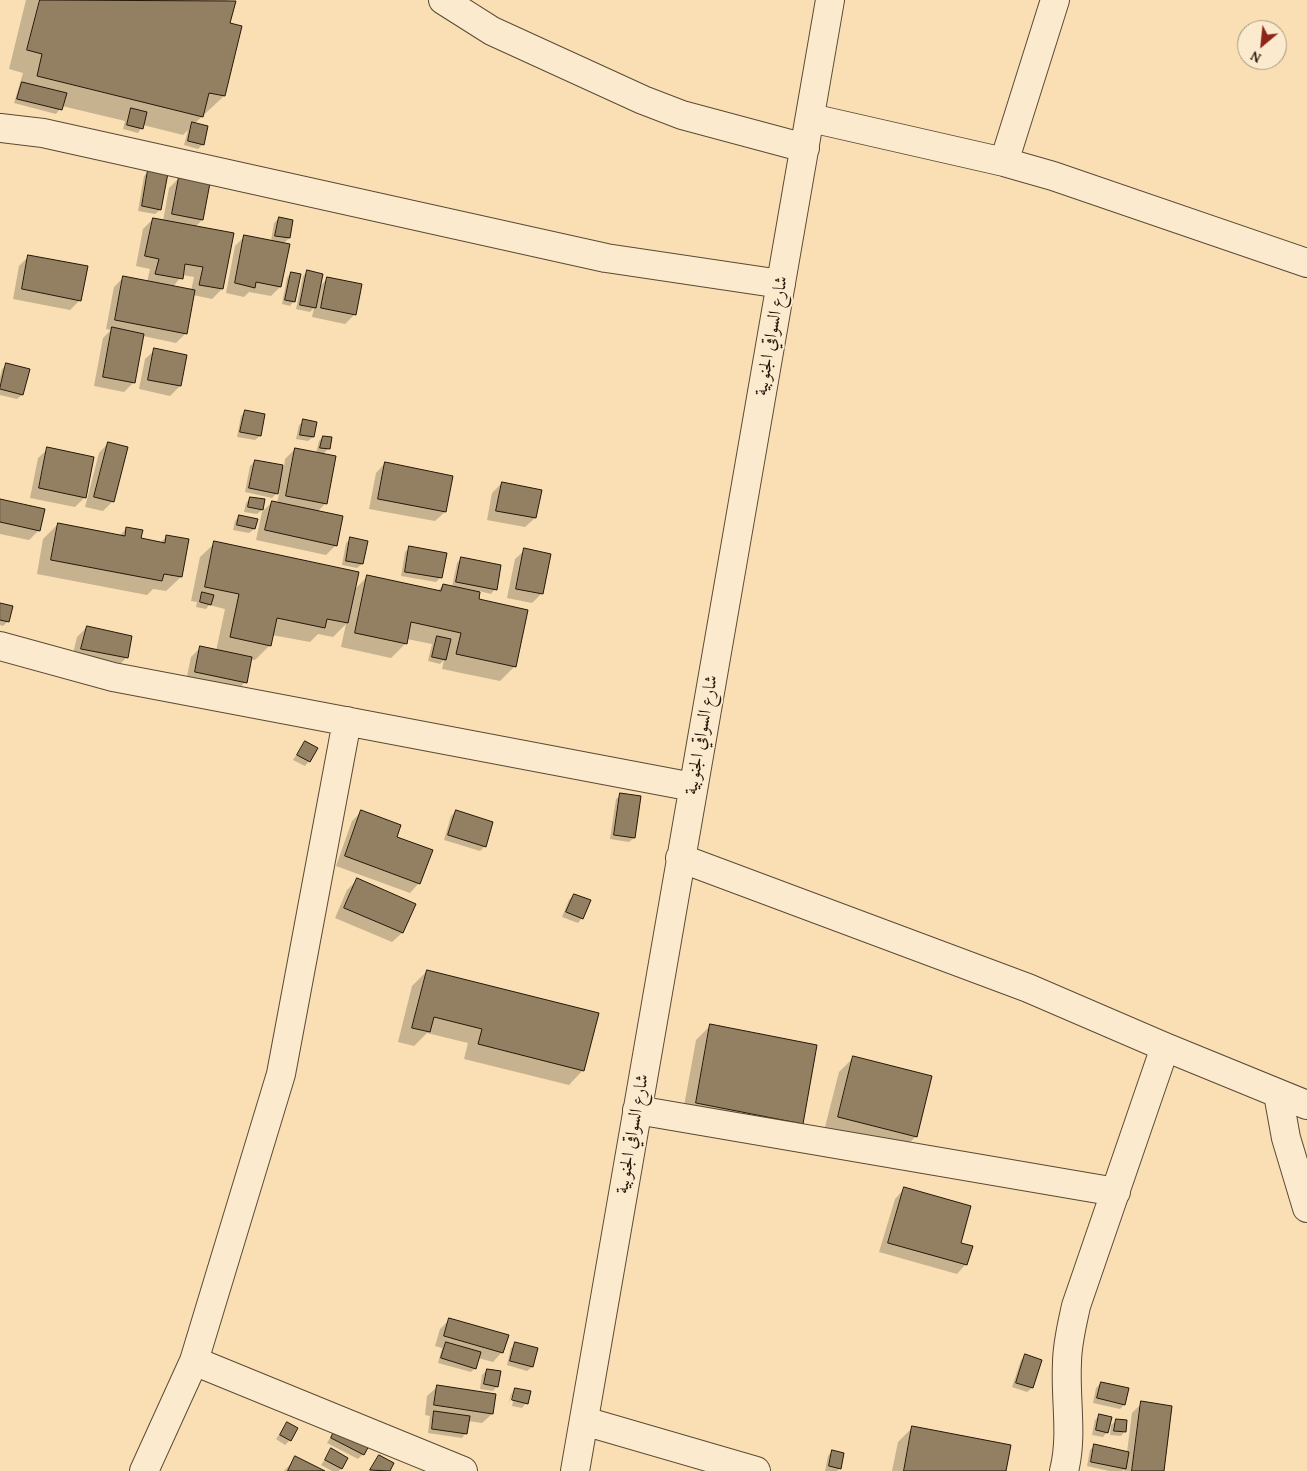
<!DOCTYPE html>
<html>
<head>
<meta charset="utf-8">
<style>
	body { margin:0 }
	#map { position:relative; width:1307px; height:1471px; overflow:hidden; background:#f9dfb3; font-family:"Gentium Book Plus",serif }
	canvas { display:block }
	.north { position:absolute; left:1237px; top:20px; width:50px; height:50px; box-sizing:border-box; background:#fbeace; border:1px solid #a59680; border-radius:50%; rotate:208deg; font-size:14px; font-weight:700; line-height:20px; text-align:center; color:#25180a }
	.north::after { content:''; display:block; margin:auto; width:18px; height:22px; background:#8f2418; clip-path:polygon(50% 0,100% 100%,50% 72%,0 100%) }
</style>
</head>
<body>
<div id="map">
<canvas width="1307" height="1471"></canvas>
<div class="north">N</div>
</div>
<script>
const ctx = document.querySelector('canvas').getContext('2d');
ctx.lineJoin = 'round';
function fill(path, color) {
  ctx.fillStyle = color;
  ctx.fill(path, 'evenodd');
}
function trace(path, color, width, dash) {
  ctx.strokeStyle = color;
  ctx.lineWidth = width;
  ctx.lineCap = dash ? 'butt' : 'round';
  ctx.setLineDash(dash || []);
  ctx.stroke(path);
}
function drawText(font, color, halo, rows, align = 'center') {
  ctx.font = font + ' "Gentium Book Plus",Amiri,serif';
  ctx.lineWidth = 4;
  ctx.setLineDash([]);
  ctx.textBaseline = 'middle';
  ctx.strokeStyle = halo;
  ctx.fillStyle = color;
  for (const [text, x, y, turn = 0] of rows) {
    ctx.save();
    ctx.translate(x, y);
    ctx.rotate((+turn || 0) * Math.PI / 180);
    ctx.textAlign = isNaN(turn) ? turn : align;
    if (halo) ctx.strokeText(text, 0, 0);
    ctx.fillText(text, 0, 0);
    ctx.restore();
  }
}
fill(new Path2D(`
	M 26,0 L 226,0 L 234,2 L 229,24 L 240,27 L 224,96 L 194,124 L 203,144 L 198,149 L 184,145 L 188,130 L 183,135 L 143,125 L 138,133 L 123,129 L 125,121 L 62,106 L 56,114 L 14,103 L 23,73 L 9,69 Z
	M 149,171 L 160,210 L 155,214 L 138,211 L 144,176 Z
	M 179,178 L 209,184 L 202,220 L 195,227 L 222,289 L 212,299 L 193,295 L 186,333 L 176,343 L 143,336 L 134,382 L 124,392 L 94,386 L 103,338 L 111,330 L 106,329 L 114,287 L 123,278 L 147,282 L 150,269 L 136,266 L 143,229 L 153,219 L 163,221 L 169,188 ZM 182,275 L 194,277 L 191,291 L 173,287 Z
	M 279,218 L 289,238 L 283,244 L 280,287 L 271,296 L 249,292 L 244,297 L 226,293 L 235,246 L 245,236 L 271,241 L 274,223 Z
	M 29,256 L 80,300 L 70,310 L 13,299 L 19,266 Z
	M 307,272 L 319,287 L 328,278 L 355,314 L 345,324 L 312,317 L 314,308 L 310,312 L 296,309 L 303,276 Z
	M 291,273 L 294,301 L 290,306 L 282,304 L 287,278 Z
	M 155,350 L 180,386 L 170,396 L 139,389 L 145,359 Z
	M 7,365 L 28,370 L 22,395 L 17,399 L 0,395 L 0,377 L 2,369 Z
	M 245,412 L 260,436 L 255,440 L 237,437 L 241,416 Z
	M 304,421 L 313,437 L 308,441 L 296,439 L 299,425 Z
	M 323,437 L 329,448 L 322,455 L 326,503 L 317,512 L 336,545 L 326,555 L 256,540 L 262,512 L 272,502 L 277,503 L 280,490 L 272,498 L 245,492 L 250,466 L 255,461 L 284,467 L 285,459 L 295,449 L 316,453 L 319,441 Z
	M 108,443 L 113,501 L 103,511 L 85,507 L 99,453 Z
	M 48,449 L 85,497 L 75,507 L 30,498 L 38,458 Z
	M 385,463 L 445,512 L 435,521 L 369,509 L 376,473 Z
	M 502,483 L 535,518 L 525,527 L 487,520 L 492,493 Z
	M 250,498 L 262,510 L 257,514 L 244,512 L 246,503 Z
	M 0,501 L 39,530 L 29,540 L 0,534 Z
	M 239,516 L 254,529 L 249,533 L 233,530 L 235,521 Z
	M 58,524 L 119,536 L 127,528 L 140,539 L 160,543 L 167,536 L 181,577 L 166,591 L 153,589 L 147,595 L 37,574 L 43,539 Z
	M 351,539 L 366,542 L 362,564 L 357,568 L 342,565 L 346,543 Z
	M 215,543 L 354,590 L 367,577 L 437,592 L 443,585 L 452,587 L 457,563 L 461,559 L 495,589 L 491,594 L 479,591 L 478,600 L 515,666 L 500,681 L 442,669 L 444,660 L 440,664 L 428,661 L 432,644 L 407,639 L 406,643 L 391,658 L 341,647 L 346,624 L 333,637 L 318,634 L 310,642 L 272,635 L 270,645 L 255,660 L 250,659 L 245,682 L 236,692 L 186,681 L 191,657 L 201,647 L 216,651 L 225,609 L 209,605 L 206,609 L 196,607 L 197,602 L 191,601 L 200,557 Z
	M 410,547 L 445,554 L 440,578 L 436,582 L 401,576 L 405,552 Z
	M 525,550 L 542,593 L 532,603 L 507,598 L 515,559 Z
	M 0,604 L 8,621 L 3,626 L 0,625 Z
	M 87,627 L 126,658 L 117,667 L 72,658 L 77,637 Z
	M 305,742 L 309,761 L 305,766 L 293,760 Z
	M 621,795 L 634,838 L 629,842 L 610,839 L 616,799 Z
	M 362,811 L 395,838 L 419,883 L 410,893 L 336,866 L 352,821 Z
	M 456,811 L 485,846 L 480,851 L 444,840 L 451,816 Z
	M 357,880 L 402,933 L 392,942 L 335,918 L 347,890 Z
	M 574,895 L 582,918 L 578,923 L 562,917 L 569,900 Z
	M 427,971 L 583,1070 L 569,1085 L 464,1059 L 468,1043 L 427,1033 L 414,1046 L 398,1042 L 412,986 Z
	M 711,1025 L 801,1123 L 787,1138 L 682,1117 L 696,1040 Z
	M 853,1058 L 916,1136 L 902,1151 L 824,1131 L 839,1072 Z
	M 904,1189 L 959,1243 L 966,1264 L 957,1274 L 879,1252 L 895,1199 Z
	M 450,1319 L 502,1352 L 493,1362 L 478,1358 L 475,1368 L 471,1372 L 438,1363 L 442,1348 L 435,1346 L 440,1329 Z
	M 516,1344 L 532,1367 L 527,1371 L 507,1365 L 511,1348 Z
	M 1026,1356 L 1041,1361 L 1032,1388 L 1027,1392 L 1012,1387 L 1021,1360 Z
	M 487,1370 L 497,1386 L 493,1391 L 480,1389 L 482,1375 Z
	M 1101,1383 L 1124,1405 L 1120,1409 L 1093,1403 L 1096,1388 Z
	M 437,1387 L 492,1414 L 482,1423 L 468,1421 L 466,1433 L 462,1438 L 428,1433 L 430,1416 L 425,1415 L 427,1396 Z
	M 516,1389 L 526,1403 L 522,1408 L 512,1406 L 515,1392 L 513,1392 L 508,1405 L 511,1394 Z
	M 1142,1403 L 1162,1471 L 1124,1471 L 1125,1469 L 1122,1471 L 1109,1471 L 1087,1466 L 1090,1450 L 1095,1445 L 1127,1452 L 1132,1413 Z
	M 1100,1415 L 1107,1432 L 1103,1437 L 1092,1435 L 1095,1420 Z
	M 1116,1421 L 1125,1431 L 1121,1436 L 1110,1435 L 1111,1425 Z
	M 287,1423 L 290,1440 L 285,1445 L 276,1439 Z
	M 913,1427 L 1005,1471 L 892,1471 L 898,1442 Z
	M 336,1428 L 363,1454 L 358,1459 L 327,1443 Z
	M 331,1450 L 347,1458 L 339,1471 L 332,1471 L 321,1465 Z
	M 832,1451 L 840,1468 L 837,1471 L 825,1471 L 828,1456 Z
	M 379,1456 L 393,1463 L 389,1471 L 369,1471 Z
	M 296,1458 L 322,1471 L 284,1471 Z`), '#0003');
const building = new Path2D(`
	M 40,0 L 236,1 L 230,23 L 242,26 L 225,96 L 209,93 L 203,117 L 37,76 L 42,54 L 27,50 Z
	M 22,82 L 67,93 L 62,110 L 17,99 Z
	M 131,108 L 147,112 L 143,129 L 127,125 Z
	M 192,122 L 208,126 L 204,145 L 188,141 Z
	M 148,170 L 168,173 L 161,210 L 142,206 Z
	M 179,177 L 210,183 L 203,220 L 172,214 Z
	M 279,217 L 293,220 L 290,238 L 275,236 Z
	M 153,218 L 234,233 L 223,289 L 199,285 L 203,267 L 185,264 L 183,279 L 155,274 L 159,259 L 145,256 Z
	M 244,235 L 290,244 L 281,287 L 256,282 L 255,288 L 235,283 Z
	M 28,255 L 88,266 L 81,301 L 22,289 Z
	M 307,270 L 323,274 L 316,308 L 300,305 Z
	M 291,272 L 301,274 L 295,302 L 285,300 Z
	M 123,276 L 195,290 L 187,334 L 115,320 Z
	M 327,277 L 362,284 L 356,315 L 321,308 Z
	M 112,327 L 144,334 L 135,383 L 103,377 Z
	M 154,348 L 187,355 L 181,386 L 148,380 Z
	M 6,363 L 30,369 L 23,395 L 0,389 Z
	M 245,410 L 265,414 L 261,436 L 240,432 Z
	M 303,419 L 317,422 L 314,437 L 300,435 Z
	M 323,436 L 332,437 L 330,449 L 320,448 Z
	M 108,442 L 128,447 L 114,502 L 94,497 Z
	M 47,447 L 94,457 L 86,498 L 39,488 Z
	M 295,448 L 336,456 L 327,504 L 286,496 Z
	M 255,460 L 283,465 L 278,494 L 249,488 Z
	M 385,462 L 453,476 L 446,512 L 378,499 Z
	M 502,482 L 542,490 L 536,518 L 496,511 Z
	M 250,497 L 265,499 L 263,510 L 248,507 Z
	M 0,499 L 45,509 L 40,531 L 0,522 Z
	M 272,501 L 343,516 L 337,546 L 265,530 Z
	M 239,515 L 258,519 L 255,529 L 237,525 Z
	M 58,523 L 125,536 L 126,527 L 143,530 L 141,538 L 165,543 L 166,535 L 189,539 L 182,577 L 164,574 L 162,581 L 51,560 Z
	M 350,537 L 368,541 L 363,564 L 346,561 Z
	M 214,541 L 359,572 L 348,623 L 327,619 L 325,628 L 277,618 L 271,646 L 230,637 L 239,594 L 205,587 Z
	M 409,546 L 447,553 L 442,578 L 405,572 Z
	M 524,548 L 551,554 L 543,594 L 516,589 Z
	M 461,557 L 501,565 L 497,590 L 456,582 Z
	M 367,575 L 441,591 L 443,584 L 480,592 L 479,599 L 528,610 L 516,667 L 456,654 L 461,633 L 411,622 L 407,644 L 355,633 Z
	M 202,592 L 214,595 L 211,605 L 200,602 Z
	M 0,603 L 13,606 L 9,622 L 0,620 Z
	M 87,626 L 132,636 L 128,658 L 81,649 Z
	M 437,636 L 451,639 L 446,660 L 432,657 Z
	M 200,646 L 252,657 L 247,683 L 195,672 Z
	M 305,741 L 318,748 L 310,762 L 297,755 Z
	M 620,793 L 641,796 L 635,838 L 614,835 Z
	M 361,810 L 401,825 L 397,837 L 433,850 L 420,884 L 345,856 Z
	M 456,810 L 493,822 L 486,847 L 448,835 Z
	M 357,878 L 416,904 L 403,933 L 344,908 Z
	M 574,894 L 591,900 L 583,919 L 566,912 Z
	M 427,970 L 599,1013 L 584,1071 L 478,1044 L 482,1029 L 434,1017 L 430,1032 L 412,1028 Z
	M 710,1024 L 817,1045 L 803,1124 L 696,1103 Z
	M 853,1056 L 932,1076 L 917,1137 L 838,1117 Z
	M 904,1187 L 971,1206 L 961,1243 L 973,1246 L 967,1265 L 888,1243 Z
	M 449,1318 L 509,1335 L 503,1353 L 444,1336 Z
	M 446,1342 L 481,1352 L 476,1369 L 441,1358 Z
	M 515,1342 L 538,1348 L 533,1367 L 510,1361 Z
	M 1025,1354 L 1042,1360 L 1033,1388 L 1016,1383 Z
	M 487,1369 L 501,1371 L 498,1387 L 484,1384 Z
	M 1101,1382 L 1129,1388 L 1125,1405 L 1097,1398 Z
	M 437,1385 L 496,1394 L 493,1414 L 434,1405 Z
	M 515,1388 L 531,1391 L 528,1404 L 512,1400 Z
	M 1141,1401 L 1172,1406 L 1164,1471 L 1132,1471 Z
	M 434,1411 L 470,1416 L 467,1434 L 432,1429 Z
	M 1099,1414 L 1112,1417 L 1108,1433 L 1096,1430 Z
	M 1116,1419 L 1127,1420 L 1126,1432 L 1114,1431 Z
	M 287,1422 L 298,1428 L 291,1441 L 280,1435 Z
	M 912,1426 L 1011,1445 L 1006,1471 L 904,1471 Z
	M 336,1427 L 370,1444 L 364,1455 L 331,1438 Z
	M 1094,1444 L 1129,1452 L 1126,1469 L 1091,1462 Z
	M 331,1448 L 348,1458 L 342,1469 L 325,1460 Z
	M 832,1450 L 844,1453 L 841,1469 L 829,1466 Z
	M 379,1455 L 394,1463 L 390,1471 L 370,1470 Z
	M 295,1456 L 325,1471 L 288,1471 Z`);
fill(building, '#937f62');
trace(building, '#25180a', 1);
const minor = new Path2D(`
	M 443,0 L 492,31 L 643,100 L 682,115 L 805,148
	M 811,118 L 1004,162 L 1053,176 L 1307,263
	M 0,128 L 43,133 L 606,258 L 781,284
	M 1004,162 L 1055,0
	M 0,646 L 113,677 L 693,787
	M 680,858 L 1028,988 L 1165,1047 L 1307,1105
	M 1278,1094 L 1286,1138 L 1307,1208
	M 637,1110 L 1116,1192
	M 194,1361 L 463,1471
	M 584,1421 L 756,1471
	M 144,1471 L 194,1361 L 281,1074 L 347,721
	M 575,1471 L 830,0
	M 1064,1471 C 1073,1436 1065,1399 1067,1363 C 1067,1344 1072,1325 1076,1306 L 1165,1047`);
trace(minor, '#5a4a34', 30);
trace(minor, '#fbeace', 28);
drawText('18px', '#25180a', '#fbeace', [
	["شارع السواقي الجنوبية",772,336,-80],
	["شارع السواقي الجنوبية",702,735,-80],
	["شارع السواقي الجنوبية",633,1134,-80]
]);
</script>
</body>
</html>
